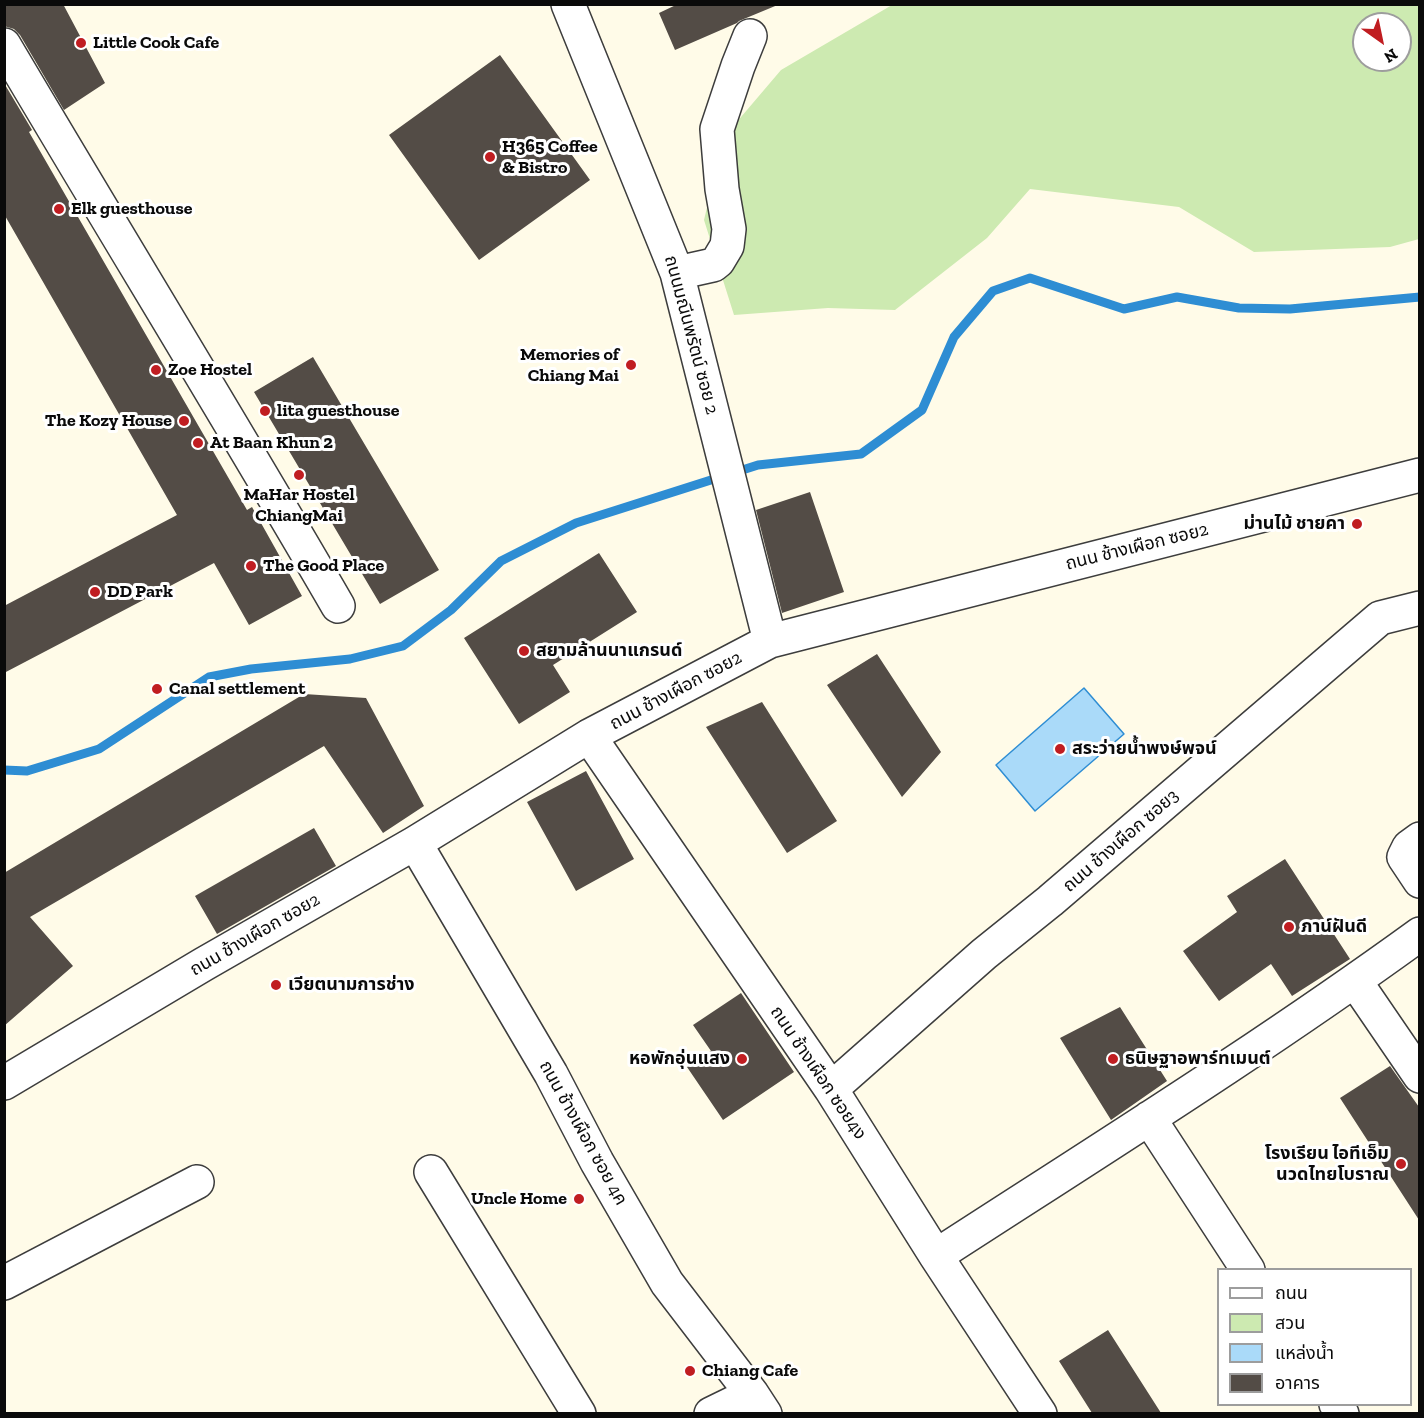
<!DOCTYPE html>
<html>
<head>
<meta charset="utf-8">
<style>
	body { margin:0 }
	#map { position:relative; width:1424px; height:1418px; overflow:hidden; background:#fffbe8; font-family:"Zilla Slab","Noto Sans Thai",serif }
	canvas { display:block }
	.frame { position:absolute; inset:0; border:6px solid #0a0a0a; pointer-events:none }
	.legend { position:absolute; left:1217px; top:1268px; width:195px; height:138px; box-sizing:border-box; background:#fff; border:2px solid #9d9d9d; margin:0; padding:8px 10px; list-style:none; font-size:18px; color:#0a0a0a }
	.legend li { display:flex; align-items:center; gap:12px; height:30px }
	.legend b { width:30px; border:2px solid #9d9d9d }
	.north { position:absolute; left:1352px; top:12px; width:60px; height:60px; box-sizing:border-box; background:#fff; border:2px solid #9d9d9d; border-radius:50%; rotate:147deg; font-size:16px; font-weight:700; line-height:24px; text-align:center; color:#0a0a0a }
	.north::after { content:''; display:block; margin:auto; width:21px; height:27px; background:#c01d21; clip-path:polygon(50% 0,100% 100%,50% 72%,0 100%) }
</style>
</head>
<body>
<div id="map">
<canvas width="1424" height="1418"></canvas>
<div class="frame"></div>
<ul class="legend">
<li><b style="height:8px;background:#fff"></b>ถนน</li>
<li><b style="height:16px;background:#cdeab1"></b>สวน</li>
<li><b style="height:16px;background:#aadaf9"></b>แหล่งน้ำ</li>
<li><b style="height:16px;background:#534c46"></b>อาคาร</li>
</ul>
<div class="north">N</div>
</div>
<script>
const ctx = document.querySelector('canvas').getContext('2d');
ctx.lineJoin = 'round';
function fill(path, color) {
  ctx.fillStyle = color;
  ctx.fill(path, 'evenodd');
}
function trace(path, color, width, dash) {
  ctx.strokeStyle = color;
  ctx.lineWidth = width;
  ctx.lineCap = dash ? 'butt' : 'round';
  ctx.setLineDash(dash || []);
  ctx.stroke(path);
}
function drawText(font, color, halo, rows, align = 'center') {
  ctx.font = font + ' "Zilla Slab","Noto Sans Thai",serif';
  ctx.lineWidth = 6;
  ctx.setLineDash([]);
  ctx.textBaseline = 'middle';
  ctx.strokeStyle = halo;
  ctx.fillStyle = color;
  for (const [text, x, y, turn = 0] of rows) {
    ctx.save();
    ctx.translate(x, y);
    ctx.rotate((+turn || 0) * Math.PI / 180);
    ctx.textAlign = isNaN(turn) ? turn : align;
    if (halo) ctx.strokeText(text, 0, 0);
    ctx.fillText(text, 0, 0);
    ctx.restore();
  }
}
fill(new Path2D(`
	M 892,5 L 1419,5 L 1419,239 L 1390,247 L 1254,252 L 1179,207 L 1030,189 L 987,238 L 895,310 L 828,308 L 734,315 L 704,220 L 724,137 L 781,70 ZM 1364,24 L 1400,24 L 1400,60 L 1364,60 Z`), '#cdeab1');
const water = new Path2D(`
	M 1084,688 L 1124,734 L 1035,811 L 996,765 Z`);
fill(water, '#aadaf9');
trace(water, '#2e8dd3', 1.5);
trace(new Path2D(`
	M 4,770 L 27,771 L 99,749 L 209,677 L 251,669 L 350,659 L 403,646 L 451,610 L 501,561 L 576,523 L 758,465 L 861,454 L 922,410 L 954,337 L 993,291 L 1030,278 L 1124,309 L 1177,297 L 1239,308 L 1290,309 L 1420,297`), '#2e8dd3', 9);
fill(new Path2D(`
	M 4,4 L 63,4 L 105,83 L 64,110 L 20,35 L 14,29 L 4,26 Z
	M 678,4 L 780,4 L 739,21 L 737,23 L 675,50 L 659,13 Z
	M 500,55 L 590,180 L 479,260 L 389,135 Z
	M 4,83 L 32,130 L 29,132 L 247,510 L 252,507 L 302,596 L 249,625 L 214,563 L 4,673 L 4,606 L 177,515 L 4,214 Z
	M 313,357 L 439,570 L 380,604 L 254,392 Z
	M 810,492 L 844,592 L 782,613 L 756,510 Z
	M 599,553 L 637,612 L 553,665 L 570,692 L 519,724 L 464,638 Z
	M 877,654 L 941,752 L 902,797 L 827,685 Z
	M 304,694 L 366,698 L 424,806 L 383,833 L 324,746 L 30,917 L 73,966 L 4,1026 L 4,873 Z
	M 762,702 L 837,821 L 787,853 L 706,727 Z
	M 586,771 L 634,859 L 576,891 L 527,802 Z
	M 314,828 L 336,866 L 217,934 L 195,896 Z
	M 1285,859 L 1350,959 L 1292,996 L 1271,964 L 1219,1001 L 1183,951 L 1237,912 L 1227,896 Z
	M 741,993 L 794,1072 L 723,1120 L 687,1067 L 711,1051 L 693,1025 Z
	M 1120,1007 L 1167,1081 L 1111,1120 L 1060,1038 Z
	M 1390,1066 L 1419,1107 L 1419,1220 L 1340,1098 Z
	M 1108,1330 L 1161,1413 L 1092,1413 L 1059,1361 Z`), '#534c46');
const minor = new Path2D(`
	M 568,4 L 677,273 L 770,641
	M 4,45 C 115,233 229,418 338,606
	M 677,273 L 713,265 L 718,261 L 727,246 L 729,229 L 722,189 L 717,129 L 738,66 L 750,36
	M 589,736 L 831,1089 L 936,1256 L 1040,1414
	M 1420,839 L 1409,847 L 1404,857 L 1420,881
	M 415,843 L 551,1074 L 597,1162 L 667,1283 L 752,1394 L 765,1414
	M 1355,981 L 1420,1076
	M 4,1083 L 204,964 L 415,843 L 589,736 L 770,641 L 1420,475
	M 831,1089 L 984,954 L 1050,901 L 1380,618 L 1420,608
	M 1149,1118 L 1248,1270
	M 431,1172 L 579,1414
	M 936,1256 C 1098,1151 1263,1048 1420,934
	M 4,1283 L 197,1182
	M 1336,1404 L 1342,1414
	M 711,1414 L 752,1394`);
trace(minor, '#3d3d3d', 36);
trace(minor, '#fff', 33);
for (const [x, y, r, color] of [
	[81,43,6,"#c01d21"],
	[490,157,6,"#c01d21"],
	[59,209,6,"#c01d21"],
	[631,365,6,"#c01d21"],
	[156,370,6,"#c01d21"],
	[265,411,6,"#c01d21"],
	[184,421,6,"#c01d21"],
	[198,443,6,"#c01d21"],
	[299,475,6,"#c01d21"],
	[1357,524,6,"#c01d21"],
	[251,566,6,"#c01d21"],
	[95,592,6,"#c01d21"],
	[524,651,6,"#c01d21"],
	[157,689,6,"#c01d21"],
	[1060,749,6,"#c01d21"],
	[1289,927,6,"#c01d21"],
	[276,985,6,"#c01d21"],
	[742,1059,6,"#c01d21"],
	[1113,1059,6,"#c01d21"],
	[1401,1164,6,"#c01d21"],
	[579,1199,6,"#c01d21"],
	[690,1371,6,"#c01d21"]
]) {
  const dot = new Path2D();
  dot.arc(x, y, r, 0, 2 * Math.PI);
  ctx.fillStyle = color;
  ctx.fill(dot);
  trace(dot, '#fff', 2);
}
drawText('bold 18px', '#0a0a0a', '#fff', [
	["Little Cook Cafe",93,43],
	["H365 Coffee",502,147],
	["& Bistro",502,168],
	["Elk guesthouse",71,209],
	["Memories of",619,355,"right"],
	["Chiang Mai",619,376,"right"],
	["Zoe Hostel",168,370],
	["lita guesthouse",277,411],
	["The Kozy House",172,421,"right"],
	["At Baan Khun 2",210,443],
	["MaHar Hostel",299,495,"center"],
	["ChiangMai",299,516,"center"],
	["ม่านไม้ ชายคา",1345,524,"right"],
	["The Good Place",263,566],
	["DD Park",107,592],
	["สยามล้านนาแกรนด์",536,651],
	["Canal settlement",169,689],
	["สระว่ายน้ำพงษ์พจน์",1072,749],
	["ภาน์ฝันดี",1301,927],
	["เวียตนามการช่าง",288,985],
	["หอพักอุ่นแสง",730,1059,"right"],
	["ธนิษฐาอพาร์ทเมนต์",1125,1059],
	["โรงเรียน ไอทีเอ็ม",1389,1154,"right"],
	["นวดไทยโบราณ",1389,1175,"right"],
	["Uncle Home",567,1199,"right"],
	["Chiang Cafe",702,1371]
], 'left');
drawText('18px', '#0a0a0a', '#fff', [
	["ถนนมณีนพรัตน์ ซอย 2",691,335,75],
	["ถนน ช้างเผือก ซอย2",1137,547,-14],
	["ถนน ช้างเผือก ซอย2",676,691,-28],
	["ถนน ช้างเผือก ซอย3",1121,841,-41],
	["ถนน ช้างเผือก ซอย2",255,935,-30],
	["ถนน ช้างเผือก ซอย4ง",818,1073,56],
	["ถนน ช้างเผือก ซอย 4ค",583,1133,61]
]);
</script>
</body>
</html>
